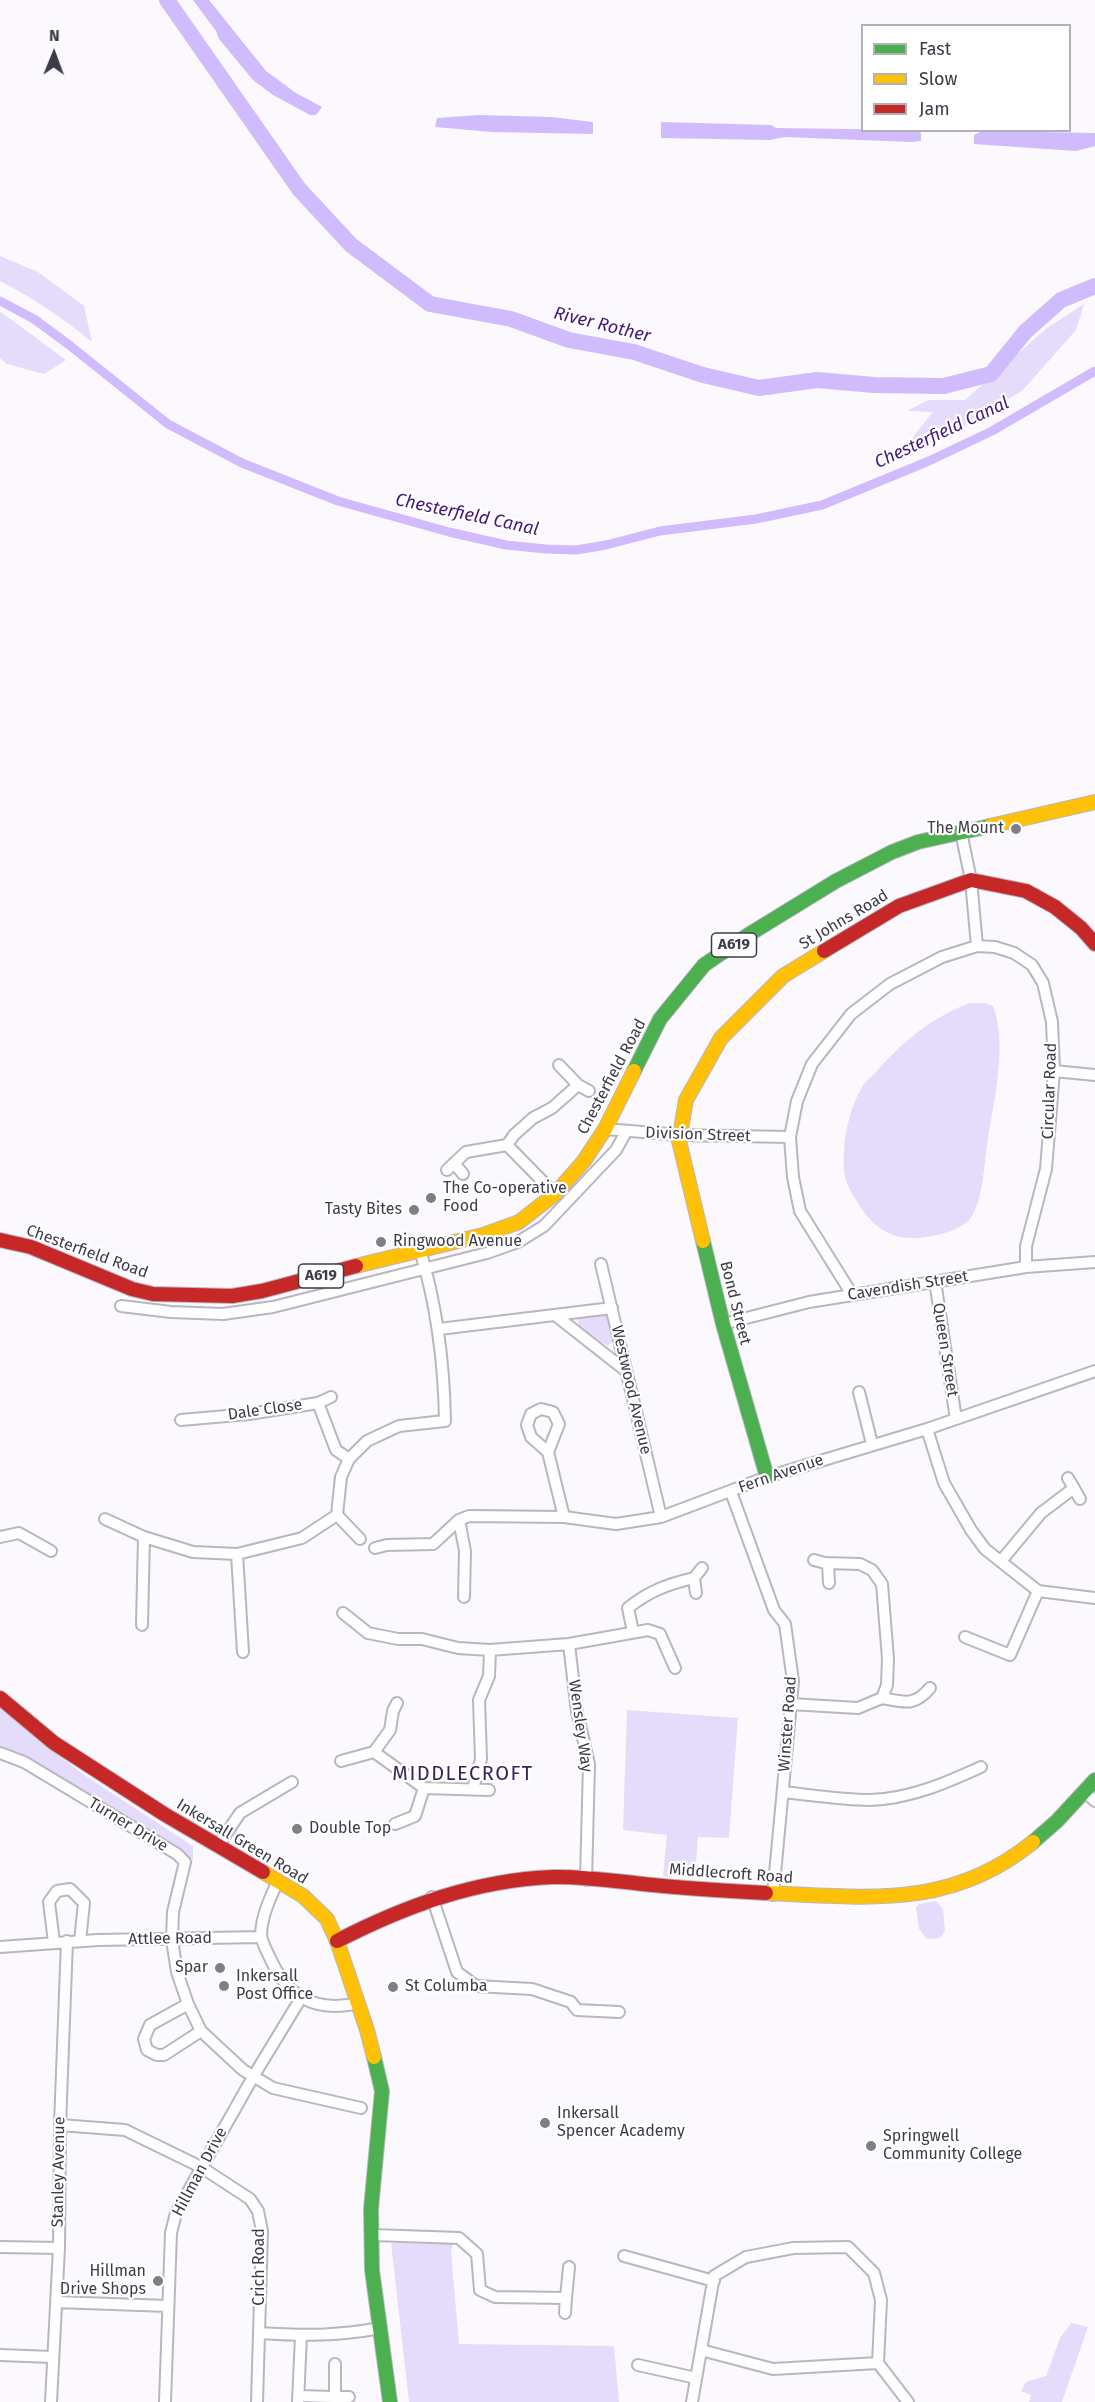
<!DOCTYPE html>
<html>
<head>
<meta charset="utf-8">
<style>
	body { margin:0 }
	#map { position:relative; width:1095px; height:2402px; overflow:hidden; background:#fbf9fe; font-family:"Fira Sans",sans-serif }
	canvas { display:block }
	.legend { position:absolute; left:861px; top:24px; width:210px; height:108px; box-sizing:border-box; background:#fff; border:2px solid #b2b1b6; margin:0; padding:8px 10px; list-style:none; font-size:18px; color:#3e3b48 }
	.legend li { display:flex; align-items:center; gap:12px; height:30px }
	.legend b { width:30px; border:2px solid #b2b1b6 }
	.north { position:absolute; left:24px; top:24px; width:60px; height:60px; -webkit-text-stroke:4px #fff; paint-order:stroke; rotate:1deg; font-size:16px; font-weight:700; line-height:24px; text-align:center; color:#3e3b48 }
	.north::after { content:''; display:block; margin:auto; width:21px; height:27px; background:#3e3b48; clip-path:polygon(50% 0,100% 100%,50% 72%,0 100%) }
</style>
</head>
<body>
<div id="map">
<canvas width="1095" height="2402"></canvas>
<ul class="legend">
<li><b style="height:8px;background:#4caf50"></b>Fast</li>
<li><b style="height:8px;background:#ffc107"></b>Slow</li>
<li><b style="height:8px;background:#c62828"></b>Jam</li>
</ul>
<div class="north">N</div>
</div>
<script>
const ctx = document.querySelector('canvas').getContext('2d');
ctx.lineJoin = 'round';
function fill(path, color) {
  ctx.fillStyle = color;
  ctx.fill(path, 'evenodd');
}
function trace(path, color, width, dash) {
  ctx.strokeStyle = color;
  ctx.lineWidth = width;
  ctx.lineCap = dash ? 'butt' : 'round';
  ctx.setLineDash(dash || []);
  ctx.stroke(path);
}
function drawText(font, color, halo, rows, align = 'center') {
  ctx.font = font + ' "Fira Sans",sans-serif';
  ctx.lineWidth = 4.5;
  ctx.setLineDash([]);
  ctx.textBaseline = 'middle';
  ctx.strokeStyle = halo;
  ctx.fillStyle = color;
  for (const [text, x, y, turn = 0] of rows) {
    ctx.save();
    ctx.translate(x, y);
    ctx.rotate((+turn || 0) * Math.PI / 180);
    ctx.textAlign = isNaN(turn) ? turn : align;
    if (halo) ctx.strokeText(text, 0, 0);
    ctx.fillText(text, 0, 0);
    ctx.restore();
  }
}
fill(new Path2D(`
	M 0,256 L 38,272 L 84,306 L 92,342 C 63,318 33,298 0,281 Z
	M 1084,304 L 1076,330 L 1023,390 L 968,424 L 902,460 L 915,434 L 933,412 L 907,411 L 928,400 L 965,400 L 1047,328 Z
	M 0,312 L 5,315 L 66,360 L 44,374 L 7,364 L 0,358 Z
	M 970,1003 L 984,1003 L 993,1006 C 1008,1045 993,1105 987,1145 C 984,1167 983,1197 972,1216 C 965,1228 944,1234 932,1236 C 899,1243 877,1233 859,1205 C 854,1197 847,1186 845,1177 C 841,1149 847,1114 861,1089 C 864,1083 871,1077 876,1072 C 902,1042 932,1017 970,1003 Z
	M 604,1313 L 609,1317 L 615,1338 L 608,1346 L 579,1328 L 578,1318 Z
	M 0,1709 L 84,1775 L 193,1846 L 193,1860 L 25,1758 L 0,1748 Z
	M 627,1710 L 738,1718 L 729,1838 L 698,1837 L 695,1877 L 687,1877 L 683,1869 L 678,1869 L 670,1877 L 663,1876 L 667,1835 L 623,1830 Z
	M 936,1901 L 943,1909 L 945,1931 L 940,1938 L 927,1939 L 919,1929 L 916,1907 L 919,1904 Z
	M 391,2243 L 453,2244 L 451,2252 L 459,2344 L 614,2346 L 619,2402 L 409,2402 Z
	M 1071,2323 L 1088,2327 L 1062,2402 L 1029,2402 L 1031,2395 L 1021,2391 L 1026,2382 L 1046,2376 L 1060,2338 Z`), '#e5dcfc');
fill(new Path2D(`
	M 193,0 L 209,0 L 266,71 L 296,93 L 322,107 L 316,115 L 310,115 L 273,95 L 253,80 L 219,39 L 216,31 Z
	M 479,115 L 551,117 L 593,122 L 593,134 L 492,132 L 435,127 L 437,118 Z
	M 661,122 L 771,125 L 776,128 L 918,130 L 921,133 L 921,141 L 912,142 L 785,137 L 770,140 L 661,138 Z
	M 982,131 L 1095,133 L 1095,146 L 1076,151 L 974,144 L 974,135 Z`), '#d0bcfd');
trace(new Path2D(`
	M 0,301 L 34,319 L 68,344 L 168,424 L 242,463 L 338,501 L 449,532 L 506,545 L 546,549 L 576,550 L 606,545 L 660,531 L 756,519 L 822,505 L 929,461 L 992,431 L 1095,371`), '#d0bcfd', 9);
trace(new Path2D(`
	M 167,0 L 299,189 L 351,245 L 430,304 L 511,319 L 569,340 L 634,352 L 703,375 L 759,388 L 817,380 L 874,385 L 944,386 L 991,374 L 1025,332 L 1061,300 L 1095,286`), '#d0bcfd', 16);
const street = new Path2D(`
	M 961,832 L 971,880 L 977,946
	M 559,1065 L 578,1085 L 589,1091
	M 1054,1071 L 1095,1075
	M 605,1129 L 680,1135 L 790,1137
	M 507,1145 L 514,1135 L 533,1118 L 552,1108 L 578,1085
	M 507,1145 L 555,1194
	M 454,1163 L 463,1174
	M 447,1170 L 466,1152 L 507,1145
	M 601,1264 L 661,1517
	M 935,1281 L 956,1419
	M 849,1295 L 848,1288 L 800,1211 L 793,1177 L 790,1137 L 797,1101 L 812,1064 L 851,1014 L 890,984 L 942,957 L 977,946 L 995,947 L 1014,953 L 1032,965 L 1043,983 L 1052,1022 L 1054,1071 L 1046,1169 L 1026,1246 L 1026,1267
	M 121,1306 L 171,1312 L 223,1314 L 273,1307 L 487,1253 L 518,1242 L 544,1226 L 616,1150 L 626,1132
	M 555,1315 L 625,1370
	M 723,1324 L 809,1302 L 1026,1267 L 1095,1262
	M 439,1329 L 612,1308
	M 859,1392 L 872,1444
	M 318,1403 L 331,1397
	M 181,1420 L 249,1414 L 318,1403 L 336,1450 L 349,1459
	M 927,1429 L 944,1483 L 971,1530 L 985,1549 L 1038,1591 L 1095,1598
	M 548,1452 L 559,1424 L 553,1412 L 541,1409 L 531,1414 L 527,1425 L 531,1437 L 548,1452 L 564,1517
	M 1068,1478 L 1080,1499
	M 731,1492 L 774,1610 L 785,1624 L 793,1681 L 773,1895
	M 105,1519 L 144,1537 L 193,1552 L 237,1554 L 302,1538 L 337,1515
	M 459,1520 L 465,1551 L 464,1597
	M 0,1537 L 19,1533 L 51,1551
	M 360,1539 L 337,1515 L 341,1477 L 349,1459 L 367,1441 L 399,1426 L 445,1421 C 444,1362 437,1306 420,1250
	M 375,1548 L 387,1545 L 433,1544 L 459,1520 L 469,1516 L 564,1517 L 616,1524 L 661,1517 L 767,1477 L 927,1429 L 1095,1371
	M 237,1554 L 243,1652
	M 1001,1561 L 1041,1513 L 1074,1488
	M 828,1563 L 829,1583
	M 696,1593 L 694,1578 L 702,1568
	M 343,1613 L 368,1633 L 398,1639 L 422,1639 L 458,1648 L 490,1650 L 569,1644 L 648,1630 L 660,1634 L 675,1668
	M 142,1625 L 144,1537
	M 633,1632 L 628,1608 C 649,1591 668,1584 694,1578
	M 965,1637 L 1010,1655 L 1038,1591
	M 569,1644 L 577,1712 L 589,1764 L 586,1880
	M 882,1698 C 904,1702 914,1707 930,1688
	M 397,1703 L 393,1711 L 390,1730 L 374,1752 L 424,1788 L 489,1790
	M 790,1704 L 858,1708 L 882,1698 L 887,1685 L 888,1659 L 882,1584 L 872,1570 L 860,1564 L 825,1563 L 814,1560
	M 0,1753 L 24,1762 L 177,1854 L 185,1862 L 173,1912 L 172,1940 L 177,1972 L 188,2004 L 201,2031 L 243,2070 L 273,2088 L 361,2108
	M 341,1761 L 374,1752
	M 473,1789 L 481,1759 L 479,1700 L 489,1676 L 490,1650
	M 783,1792 C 811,1795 842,1800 870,1800 C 909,1799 946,1783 981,1767
	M 1085,1792 L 1095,1801
	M 395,1824 L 415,1816 L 424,1788
	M 218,1846 L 240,1813 L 292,1782
	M 278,1881 C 270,1898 262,1915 261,1934 C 261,1942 268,1953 271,1960 C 288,1998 317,2013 358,2003
	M 432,1897 L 457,1972 L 476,1986 L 532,1989 L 571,2002 L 577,2010 L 619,2012
	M 54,1942 L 49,1902 L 57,1891 L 70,1889 L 84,1903 L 80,1941
	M 0,1947 L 98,1940 L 261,1937
	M 188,2004 L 150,2025 L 144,2039 L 147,2050 L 157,2055 L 164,2055 L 201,2031
	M 60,2125 L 125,2130 L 201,2167 L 250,2199 L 258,2211 L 262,2231 L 257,2402
	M 373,2235 L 459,2238 L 477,2254 L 480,2290 L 495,2297 L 566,2298 L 569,2267
	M 0,2247 L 59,2248
	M 624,2256 L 714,2281
	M 56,2302 L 168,2306
	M 565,2313 L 566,2298
	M 259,2333 C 305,2336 336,2336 381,2328
	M 701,2350 L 773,2369 L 878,2363
	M 0,2355 L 52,2357
	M 638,2365 L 696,2378
	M 298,2396 L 335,2397 L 335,2364
	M 335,2397 L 349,2397
	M 51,2402 L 59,2248 L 60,2125 L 67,1941
	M 165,2402 L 171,2233 L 176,2213 L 253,2077 L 301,1998
	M 298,2402 L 301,2336
	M 692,2402 L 714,2276 L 746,2257 L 793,2248 L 848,2247 L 874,2273 L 881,2300 L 878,2363 L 908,2402`);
const fast = new Path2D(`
	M 634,1071 L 660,1019 L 704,965 L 748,935 L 836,881 L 892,852 L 918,842 L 990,826
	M 703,1241 L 723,1324 L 767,1477
	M 1033,1842 L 1057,1821 L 1095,1780
	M 374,2057 L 382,2091 L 371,2209 L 372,2270 L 390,2402`);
const slow = new Path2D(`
	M 990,826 L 1095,802
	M 703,1241 L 679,1141 L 686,1100 L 721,1038 L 783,976 L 824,951
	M 356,1266 L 483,1235 L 519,1222 L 555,1194 L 584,1161 L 605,1129 L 634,1071
	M 263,1872 L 303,1896 L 327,1919 L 337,1941 L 367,2030 L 374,2057
	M 766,1893 C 866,1897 950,1910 1033,1842`);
const jam = new Path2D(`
	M 824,951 L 899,906 L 971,880 L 1026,891 L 1055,907 L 1081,928 L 1095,944
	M 0,1240 L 31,1247 L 132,1289 L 153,1294 L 232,1296 L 262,1291 L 356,1266
	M 0,1698 L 54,1743 L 164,1814 L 263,1872
	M 337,1941 C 405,1906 476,1880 553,1877 C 586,1876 620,1882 653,1885 C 691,1889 728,1891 766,1893`);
trace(street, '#b9b6bf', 14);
trace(fast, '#b9b6bf', 16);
trace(slow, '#b9b6bf', 16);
trace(jam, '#b9b6bf', 16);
trace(street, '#fefeff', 10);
trace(fast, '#4caf50', 14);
trace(slow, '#ffc107', 14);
trace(jam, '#c62828', 14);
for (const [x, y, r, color] of [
	[1016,829,6,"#807e88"],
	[431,1198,6,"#807e88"],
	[414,1210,6,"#807e88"],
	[381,1242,6,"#807e88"],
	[297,1829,6,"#807e88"],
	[220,1968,6,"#807e88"],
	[224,1986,6,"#807e88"],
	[393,1987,6,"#807e88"],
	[545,2123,6,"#807e88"],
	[871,2146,6,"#807e88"],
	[158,2281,6,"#807e88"]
]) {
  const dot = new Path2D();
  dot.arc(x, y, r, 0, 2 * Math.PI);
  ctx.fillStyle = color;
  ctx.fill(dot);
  trace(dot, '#fff', 2);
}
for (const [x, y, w] of [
	[734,945,45],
	[321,1276,45]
]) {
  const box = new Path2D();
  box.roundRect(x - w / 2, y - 12, w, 24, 4.5);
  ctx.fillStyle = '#fff';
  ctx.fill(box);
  trace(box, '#3e3b48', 1.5);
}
drawText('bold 15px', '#3e3b48', null, [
	["A619",734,945],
	["A619",321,1276]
]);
drawText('16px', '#3e3b48', '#fff', [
	["The Mount",1004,829,"right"],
	["The Co-operative",443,1189],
	["Food",443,1207],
	["Tasty Bites",402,1210,"right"],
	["Ringwood Avenue",393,1242],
	["Double Top",309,1829],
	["Spar",208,1968,"right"],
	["Inkersall",236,1977],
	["Post Office",236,1995],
	["St Columba",405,1987],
	["Inkersall",557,2114],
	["Spencer Academy",557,2132],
	["Springwell",883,2137],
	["Community College",883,2155],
	["Hillman",146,2272,"right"],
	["Drive Shops",146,2290,"right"]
], 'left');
drawText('16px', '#3e3b48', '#fff', [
	["St Johns Road",844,920,-31],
	["Chesterfield Road",612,1077,-62],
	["Circular Road",1050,1091,-88],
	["Division Street",698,1135,2],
	["Chesterfield Road",87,1252,20],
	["Cavendish Street",908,1286,-9],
	["Bond Street",735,1303,76],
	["Queen Street",945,1350,81],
	["Westwood Avenue",631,1390,77],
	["Dale Close",265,1410,-8],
	["Fern Avenue",781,1474,-19],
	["Winster Road",788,1724,-86],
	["Wensley Way",580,1726,82],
	["Turner Drive",128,1825,31],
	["Inkersall Green Road",242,1842,31],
	["Middlecroft Road",731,1874,4],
	["Attlee Road",170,1939,-1],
	["Stanley Avenue",59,2172,-89],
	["Hillman Drive",200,2172,-62],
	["Crich Road",260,2267,-90]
]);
drawText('italic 18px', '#45177e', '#fff', [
	["River Rother",602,325,14],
	["Chesterfield Canal",942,433,-25],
	["Chesterfield Canal",467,515,12]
]);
ctx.letterSpacing = '1.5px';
drawText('20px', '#38225c', '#fff', [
	["MIDDLECROFT",463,1774]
]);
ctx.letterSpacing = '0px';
</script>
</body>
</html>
